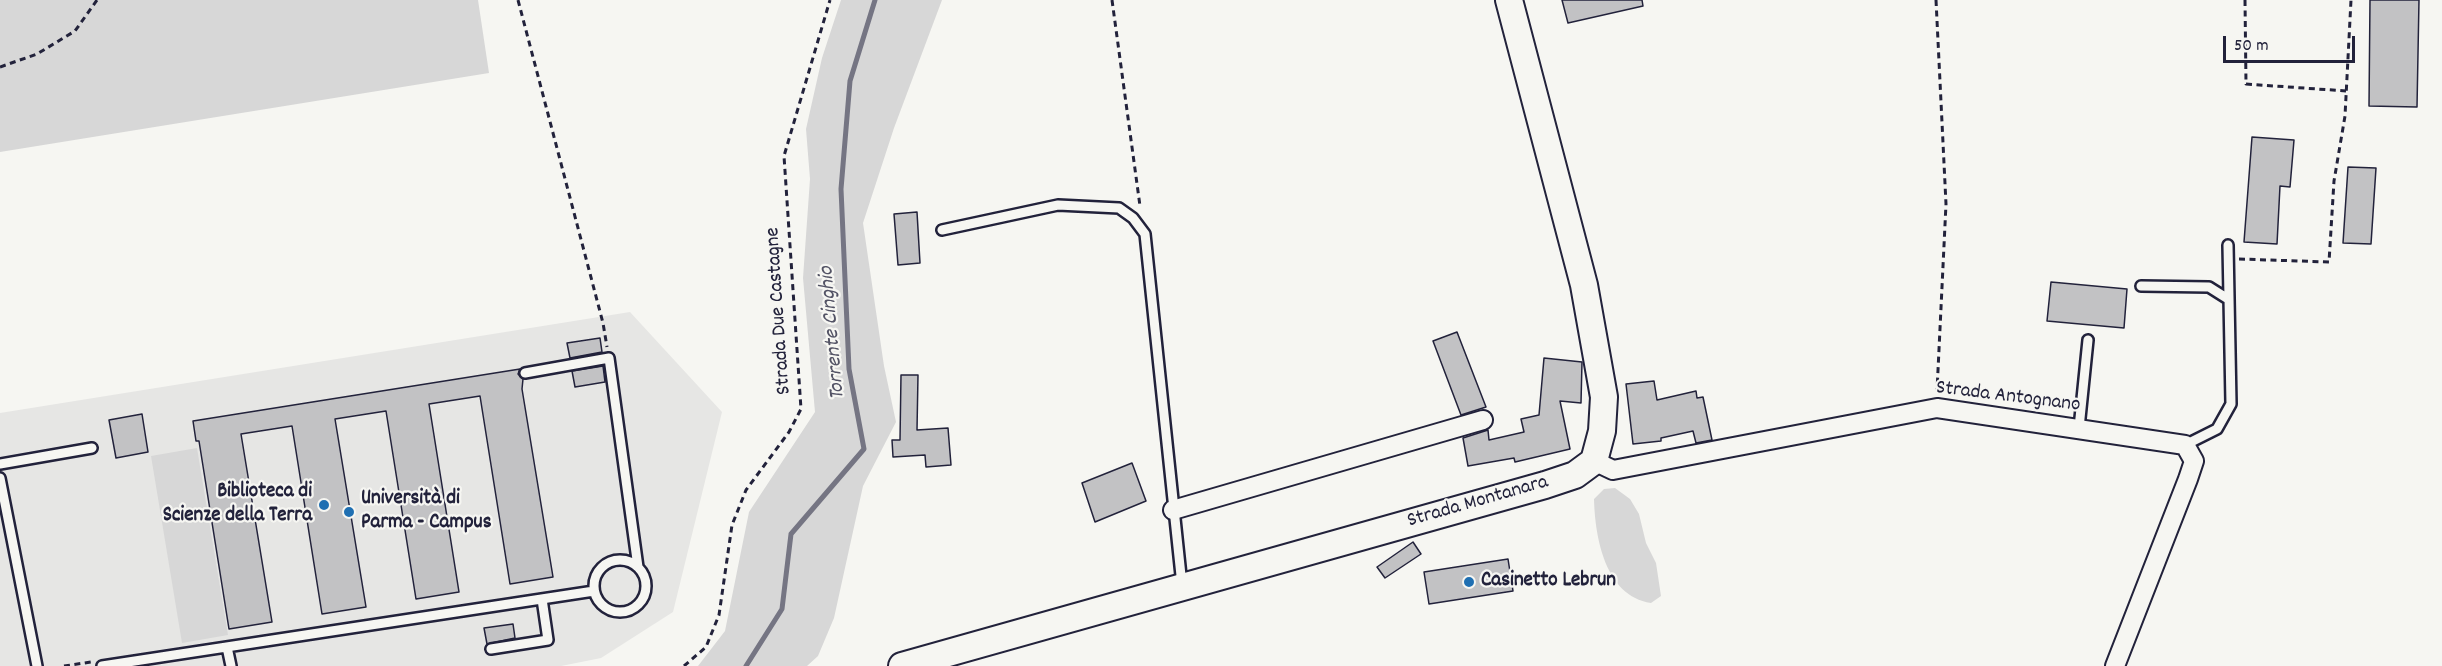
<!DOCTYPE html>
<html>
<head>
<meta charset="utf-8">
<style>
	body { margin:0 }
	#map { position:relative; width:2442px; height:666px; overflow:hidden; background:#f6f6f2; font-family:Dekko,sans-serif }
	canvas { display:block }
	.scale { position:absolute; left:2223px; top:36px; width:132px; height:27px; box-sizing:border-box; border:3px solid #22223b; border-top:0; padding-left:8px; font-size:18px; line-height:21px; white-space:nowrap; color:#22223b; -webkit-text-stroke:4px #f6f6f2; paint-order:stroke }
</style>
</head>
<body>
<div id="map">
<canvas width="2442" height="666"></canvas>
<div class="scale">50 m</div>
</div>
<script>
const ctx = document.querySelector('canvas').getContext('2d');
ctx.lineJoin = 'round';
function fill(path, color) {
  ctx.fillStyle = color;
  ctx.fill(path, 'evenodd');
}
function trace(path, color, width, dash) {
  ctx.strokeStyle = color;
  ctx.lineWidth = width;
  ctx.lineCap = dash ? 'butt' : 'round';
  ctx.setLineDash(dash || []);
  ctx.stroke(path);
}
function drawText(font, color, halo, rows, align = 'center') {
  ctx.font = font + ' Dekko,sans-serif';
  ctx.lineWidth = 4.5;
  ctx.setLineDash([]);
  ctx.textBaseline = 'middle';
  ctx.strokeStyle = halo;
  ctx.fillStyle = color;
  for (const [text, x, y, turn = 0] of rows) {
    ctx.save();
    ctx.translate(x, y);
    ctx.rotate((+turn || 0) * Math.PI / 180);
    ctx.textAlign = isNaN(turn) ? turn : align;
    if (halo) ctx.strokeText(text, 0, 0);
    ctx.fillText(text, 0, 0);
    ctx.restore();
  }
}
fill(new Path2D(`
	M 630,312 L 722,412 L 673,612 L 601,658 L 561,666 L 0,666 L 0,413 Z`), '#e6e6e4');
fill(new Path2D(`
	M 0,0 L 478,0 L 489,73 L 0,152 Z
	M 841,0 L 942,0 L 894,128 L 863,223 L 884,366 L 896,422 L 863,486 L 834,618 L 818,656 L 807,666 L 698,666 L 725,631 L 749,512 L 815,412 L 803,278 L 810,179 L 806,129 L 822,58 Z
	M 197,448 L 228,635 L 182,643 L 151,456 Z
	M 1615,488 L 1630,499 L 1639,514 L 1646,543 L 1656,563 L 1661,596 L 1651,603 C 1605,596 1595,537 1594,499 L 1604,489 Z`), '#d7d7d7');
trace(new Path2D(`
	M 746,666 L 782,609 L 791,534 L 864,449 L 849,369 L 841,189 L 850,81 L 875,0`), '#757583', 5);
const building = new Path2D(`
	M 1562,0 L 1642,0 L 1643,6 L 1568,23 Z
	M 2370,0 L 2419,0 L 2417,107 L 2369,106 Z
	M 2252,137 L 2294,140 L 2290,187 L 2280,186 L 2277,244 L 2244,242 Z
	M 2348,167 L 2376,168 L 2371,244 L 2343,243 Z
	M 917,212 L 920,263 L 898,265 L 894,214 Z
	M 2051,282 L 2127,289 L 2124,328 L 2047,321 Z
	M 1457,332 L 1486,407 L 1461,415 L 1433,341 Z
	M 600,338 L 602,352 L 570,358 L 567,343 Z
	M 1544,358 L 1582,362 L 1581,403 L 1560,401 L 1570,449 L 1515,462 L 1514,458 L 1468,466 L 1463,438 L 1488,430 L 1489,440 L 1524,432 L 1521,419 L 1539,415 Z
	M 603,366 L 605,382 L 575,387 L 572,371 Z
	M 520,369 L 518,374 L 523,379 L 522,389 L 553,577 L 510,584 L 480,396 L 429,404 L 459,592 L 416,599 L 386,411 L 335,419 L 366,607 L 322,614 L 292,426 L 241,434 L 272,622 L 229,629 L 199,441 L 196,441 L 193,421 Z
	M 901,375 L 918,375 L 917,430 L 948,428 L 951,465 L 926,467 L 925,455 L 893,457 L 892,440 L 900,440 Z
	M 1654,381 L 1657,400 L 1696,391 L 1697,398 L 1703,397 L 1712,440 L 1696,443 L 1693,431 L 1661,438 L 1661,441 L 1633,444 L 1626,384 Z
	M 142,414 L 148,452 L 116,458 L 109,420 Z
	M 1132,463 L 1146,501 L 1095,522 L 1082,483 Z
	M 1413,542 L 1421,554 L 1385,578 L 1377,567 Z
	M 1508,559 L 1513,591 L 1429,604 L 1424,572 Z
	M 513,624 L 515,638 L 487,644 L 484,628 Z`);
fill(building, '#c2c2c4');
trace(building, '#22223b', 1.5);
const lane = new Path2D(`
	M 942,230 L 1058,205 L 1119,208 L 1133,218 L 1145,234 L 1182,585
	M 2141,286 L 2209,287 L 2228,299
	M 525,373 L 609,358 L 638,567
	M 2079,428 L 2088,340
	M 2185,445 L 2217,429 L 2231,404 L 2228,245
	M 0,464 L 92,448
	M 0,478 L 37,666
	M594 586a26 26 0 1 1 52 0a26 26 0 1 1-52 0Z
	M 227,647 L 231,666
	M 491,649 L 548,640 L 542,599
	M 102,666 L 594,591`);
const street = new Path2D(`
	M 1594,461 L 1613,470 L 1937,408 L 2185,445 L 2194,461 L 2188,479 L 2115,666
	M 1173,510 L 1483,420`);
const secondary = new Path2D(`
	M 902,666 L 1545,485 L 1575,475 L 1594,461 L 1602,431 L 1604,397 L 1584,285 L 1509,0`);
trace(lane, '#22223b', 14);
trace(street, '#22223b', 22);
trace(secondary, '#22223b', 30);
trace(new Path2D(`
	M 518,0 L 603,323 L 607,347
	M 1112,0 L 1140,206
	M 1936,0 L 1946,204 L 1937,391
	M 2245,0 L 2246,84 L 2346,91
	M 0,67 L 37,54 L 75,31 L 97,0
	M 2239,259 L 2329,262 L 2334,181 L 2345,116 L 2351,0
	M 64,666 L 91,662
	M 684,666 L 706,647 L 719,615 L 732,525 L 746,490 L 789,432 L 801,409 L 784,156 L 830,0`), '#22223b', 3, [6, 4.5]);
trace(lane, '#f6f6f2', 9);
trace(street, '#f6f6f2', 18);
trace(secondary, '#f6f6f2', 26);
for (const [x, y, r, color] of [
	[324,505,6,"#1f6fb2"],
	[349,512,6,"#1f6fb2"],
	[1469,582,6,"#1f6fb2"]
]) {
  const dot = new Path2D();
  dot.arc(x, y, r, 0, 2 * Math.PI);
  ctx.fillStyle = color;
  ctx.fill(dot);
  trace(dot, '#f6f6f2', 2);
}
drawText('21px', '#22223b', '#f6f6f2', [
	["Strada Due Castagne",780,311,-94],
	["Strada Antognano",2008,398,7],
	["Strada Montanara",1478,503,-16]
]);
drawText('bold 21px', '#22223b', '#f6f6f2', [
	["Biblioteca di",312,493,"right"],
	["Scienze della Terra",312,517,"right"],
	["Università di",361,500],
	["Parma - Campus",361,524],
	["Casinetto Lebrun",1481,582]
], 'left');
drawText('italic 22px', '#535365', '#f6f6f2', [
	["Torrente Cinghio",834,333,-95]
]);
</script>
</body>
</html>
